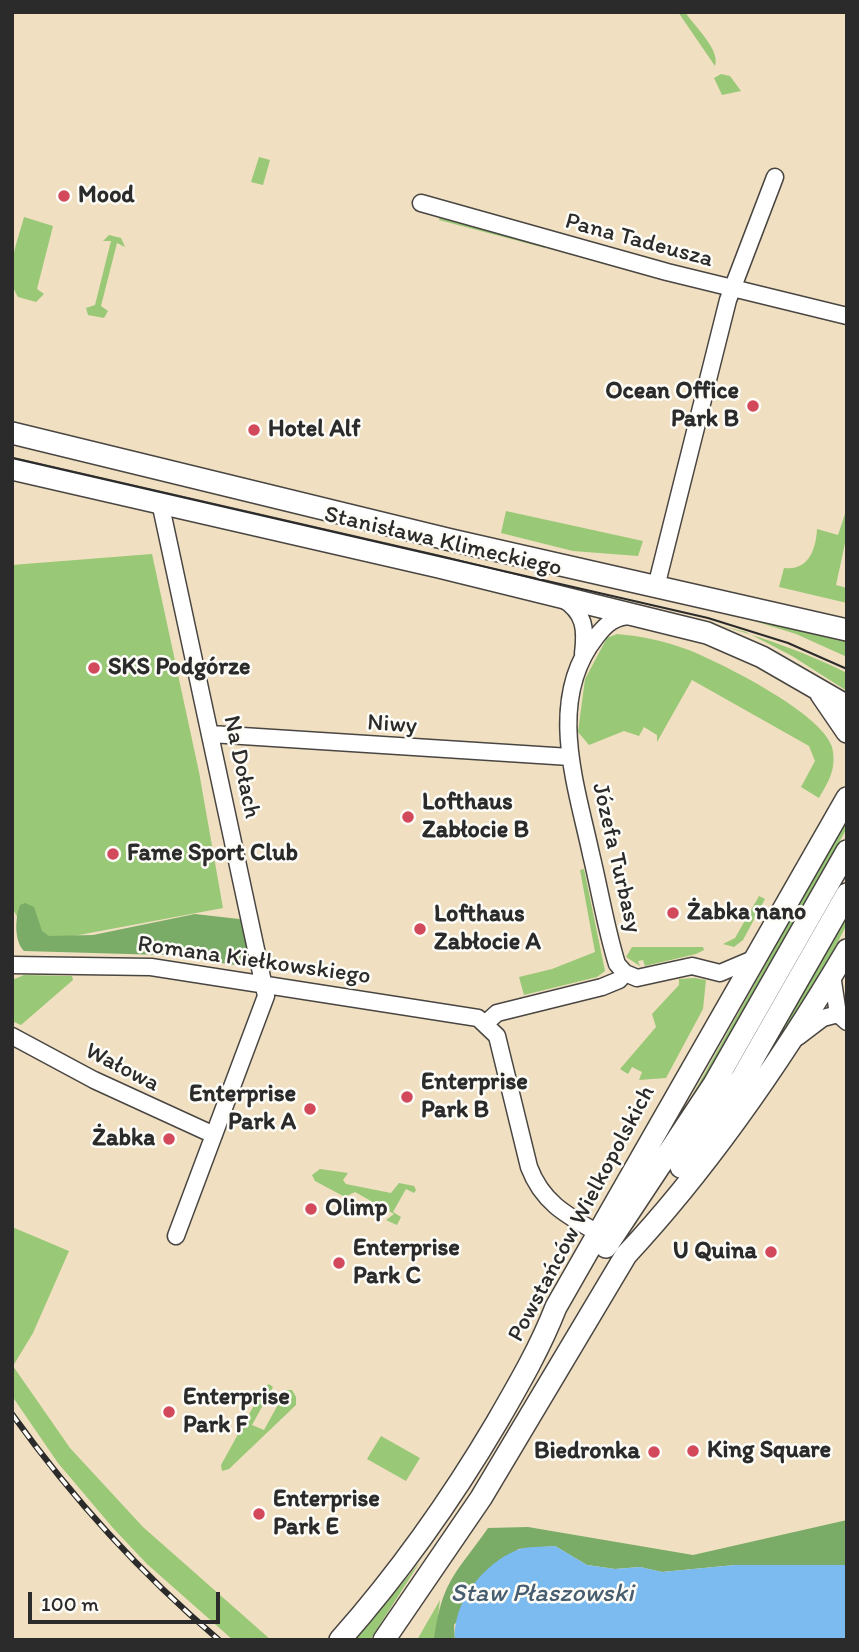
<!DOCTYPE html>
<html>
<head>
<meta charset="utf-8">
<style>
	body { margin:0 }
	#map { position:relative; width:859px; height:1652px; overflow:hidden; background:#f1dfc1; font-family:Itim,sans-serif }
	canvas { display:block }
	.frame { position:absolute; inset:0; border:14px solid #2b2b2b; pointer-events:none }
	.scale { position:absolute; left:28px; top:1592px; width:192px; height:32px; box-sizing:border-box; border:4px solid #2b2b2b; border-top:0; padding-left:9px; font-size:21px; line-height:24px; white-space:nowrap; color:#2b2b2b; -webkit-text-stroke:5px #fdfcf7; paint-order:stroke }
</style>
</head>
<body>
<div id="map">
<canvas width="859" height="1652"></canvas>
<div class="frame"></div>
<div class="scale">100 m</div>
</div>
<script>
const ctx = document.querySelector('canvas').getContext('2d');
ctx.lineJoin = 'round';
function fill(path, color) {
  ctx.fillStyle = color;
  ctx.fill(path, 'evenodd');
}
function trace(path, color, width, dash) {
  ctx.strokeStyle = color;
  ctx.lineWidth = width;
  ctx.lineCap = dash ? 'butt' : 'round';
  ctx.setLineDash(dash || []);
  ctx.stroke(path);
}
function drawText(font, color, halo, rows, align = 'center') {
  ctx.font = font + ' Itim,sans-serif';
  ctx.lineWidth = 5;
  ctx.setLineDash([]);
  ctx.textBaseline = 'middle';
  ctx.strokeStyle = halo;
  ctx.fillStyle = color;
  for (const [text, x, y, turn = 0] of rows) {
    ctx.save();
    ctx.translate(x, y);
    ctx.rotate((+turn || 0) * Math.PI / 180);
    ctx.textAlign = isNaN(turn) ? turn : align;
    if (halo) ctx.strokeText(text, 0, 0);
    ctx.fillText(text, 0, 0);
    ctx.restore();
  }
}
fill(new Path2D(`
	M 678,12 L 685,12 C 694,26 721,50 715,66 Z
	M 721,74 L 730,76 L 741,91 L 722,95 L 714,78 Z
	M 259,157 L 270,160 L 263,185 L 251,182 Z
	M 440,215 L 542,244 L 545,248 L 439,220 Z
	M 24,217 L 53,226 L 37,289 L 44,294 L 36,302 L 18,297 C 3,273 18,241 24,217 Z
	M 109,235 L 121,238 L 125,247 L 117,243 L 101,306 L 108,311 L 104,318 L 88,315 L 86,308 L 95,305 L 111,241 L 103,241 Z
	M 12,445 L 847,638 L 847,657 L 796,634 L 716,609 Z
	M 847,508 L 847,534 L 836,585 L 847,588 L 847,603 L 779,587 L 784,568 C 808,571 816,550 817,529 L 838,535 Z
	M 506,511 L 643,541 L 638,556 L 573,551 L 501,533 Z
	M 152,554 L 199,772 L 223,908 L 31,944 L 12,907 L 12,565 Z
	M 609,598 C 691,617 771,635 847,673 L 847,691 L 792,656 L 746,632 Z
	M 617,634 C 641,636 664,641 686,649 C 720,662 822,713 832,747 C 837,768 829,781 819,798 L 801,787 L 815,761 L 809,746 L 692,680 L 657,742 L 657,735 L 644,727 L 639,736 L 624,731 L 589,745 L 578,732 L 585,679 L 607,638 Z
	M 847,819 L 847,828 L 726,1045 L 674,1128 Z
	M 584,869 L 605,971 L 597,977 L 524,995 L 519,977 L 552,969 L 595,952 L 580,870 Z
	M 759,896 L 765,899 L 743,940 L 734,947 L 723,944 L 735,938 Z
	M 847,918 L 847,924 L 814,989 L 759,1073 L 754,1072 Z
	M 632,947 L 703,947 L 704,950 L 696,954 L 645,966 L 643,960 L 638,961 L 640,966 L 626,957 Z
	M 24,975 L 72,976 L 73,980 L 21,1025 L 12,1021 L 12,980 Z
	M 695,978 L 706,980 L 703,1009 L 666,1078 L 639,1080 L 642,1072 L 632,1067 L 628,1074 L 620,1069 L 656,1027 L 652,1014 L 679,985 L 679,979 Z
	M 320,1169 L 348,1173 L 343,1180 L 346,1184 L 391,1193 L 399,1183 L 414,1186 L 416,1190 L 414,1193 L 406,1189 L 393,1212 L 401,1217 L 397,1225 L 386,1220 L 394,1214 L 355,1192 L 345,1197 L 315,1181 L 312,1175 Z
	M 12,1227 L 69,1251 L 33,1333 L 13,1366 L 70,1448 L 143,1527 L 271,1640 L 233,1640 L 147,1564 L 113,1528 L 58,1463 L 12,1396 Z
	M 269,1384 L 273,1387 L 252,1425 L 264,1430 L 286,1390 L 292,1390 L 296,1397 L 296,1405 L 229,1469 L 222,1471 L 221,1465 L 263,1389 Z
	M 381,1436 L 420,1458 L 406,1481 L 367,1459 Z
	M 420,1562 L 370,1640 L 355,1640 Z
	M 440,1600 L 435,1640 L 417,1640 Z`), '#99c877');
fill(new Path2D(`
	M 25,903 L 34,907 L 42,931 L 49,936 L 93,935 L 195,914 L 239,919 L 243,921 L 252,962 L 243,966 L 163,955 L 24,951 C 14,941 15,918 20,905 Z
	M 847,1520 L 847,1565 L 735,1565 L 662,1572 L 640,1567 L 615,1569 L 587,1565 L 555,1546 L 518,1549 L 454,1625 L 455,1640 L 434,1640 C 442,1580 456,1574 488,1528 L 528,1527 L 693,1555 Z`), '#7aac68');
fill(new Path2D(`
	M 555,1546 L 587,1565 L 615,1569 L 640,1567 L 662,1572 L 735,1565 L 847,1565 L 847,1640 L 455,1640 C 452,1603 483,1564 517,1550 C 527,1546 544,1547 555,1546 Z`), '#7cbbf0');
const minor = new Path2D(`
	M 421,203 L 667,272 L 847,316
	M 160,502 L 266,996 L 176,1236
	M 656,587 L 728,300 L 775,177
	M 563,599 C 585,613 586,629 583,654
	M 632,616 C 615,616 606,624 596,637 C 546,700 576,784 591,854 C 600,891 606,929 617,964 L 625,973 L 637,978 L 692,966 L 720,973 L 753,959
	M 211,734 L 570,757
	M 12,965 L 151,967 L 478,1018 L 497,1036 L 529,1167 C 542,1202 566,1215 598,1233
	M 832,975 L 838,1014 L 847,1022
	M 486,1023 L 497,1013 L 602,987 L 619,980 L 625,973
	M 12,1036 L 94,1080 L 214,1135
	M 798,1037 L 823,1018 L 838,1014`);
const major = new Path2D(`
	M 12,433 L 451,540 L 847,630
	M 12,469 L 439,567 L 707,633 L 762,657 L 847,706
	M 821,694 L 847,732
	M 681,1167 L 742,1078 L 847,894
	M 606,1247 L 714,1084 L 847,851
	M 340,1640 C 400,1572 451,1500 497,1422 C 519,1384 540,1348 556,1307 L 847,798
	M 384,1640 L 481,1498 L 626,1255 C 711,1164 783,1058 847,950`);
trace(minor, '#494642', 19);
trace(major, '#494642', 24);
trace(minor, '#fff', 16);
trace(major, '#fff', 21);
trace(new Path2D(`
	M 12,458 L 708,618 L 788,643 L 847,669`), '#2b2b2b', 2);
const rail = new Path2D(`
	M 12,1414 C 72,1498 140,1573 219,1640`);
trace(rail, '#2b2b2b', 6);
trace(rail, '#fdfcf7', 3.5, [10]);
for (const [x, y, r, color] of [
	[64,196,7,"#d1495b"],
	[753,406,7,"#d1495b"],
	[254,430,7,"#d1495b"],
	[94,668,7,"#d1495b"],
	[408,817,7,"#d1495b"],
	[113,854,7,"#d1495b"],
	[673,913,7,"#d1495b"],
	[420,929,7,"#d1495b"],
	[407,1097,7,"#d1495b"],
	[310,1109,7,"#d1495b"],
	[169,1139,7,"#d1495b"],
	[311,1209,7,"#d1495b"],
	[771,1252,7,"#d1495b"],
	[339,1263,7,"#d1495b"],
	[169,1412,7,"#d1495b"],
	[693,1451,7,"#d1495b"],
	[654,1452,7,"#d1495b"],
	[259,1514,7,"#d1495b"]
]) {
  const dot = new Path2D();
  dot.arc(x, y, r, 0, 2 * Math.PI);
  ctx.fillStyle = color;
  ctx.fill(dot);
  trace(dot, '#fdfcf7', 2.5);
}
drawText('bold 24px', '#2b2b2b', '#fdfcf7', [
	["Mood",78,196],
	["Ocean Office",739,392,"right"],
	["Park B",739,420,"right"],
	["Hotel Alf",268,430],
	["SKS Podgórze",108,668],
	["Lofthaus",422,803],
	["Zabłocie B",422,831],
	["Fame Sport Club",127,854],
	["Żabka nano",687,913],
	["Lofthaus",434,915],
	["Zabłocie A",434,943],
	["Enterprise",421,1083],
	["Park B",421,1111],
	["Enterprise",296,1095,"right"],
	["Park A",296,1123,"right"],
	["Żabka",155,1139,"right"],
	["Olimp",325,1209],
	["Enterprise",353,1249],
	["Park C",353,1277],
	["U Quina",757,1252,"right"],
	["Enterprise",183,1398],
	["Park F",183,1426],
	["King Square",707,1451],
	["Biedronka",640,1452,"right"],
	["Enterprise",273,1500],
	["Park E",273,1528]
], 'left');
drawText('24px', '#2b2b2b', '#fdfcf7', [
	["Pana Tadeusza",639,241,15],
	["Stanisława Klimeckiego",443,542,13],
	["Niwy",392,725,4],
	["Na Dołach",241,767,78],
	["Józefa Turbasy",616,858,77],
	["Romana Kiełkowskiego",254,961,8],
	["Wałowa",122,1068,27],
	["Powstańców Wielkopolskich",582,1214,-62]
]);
drawText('italic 26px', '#475d70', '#fdfcf7', [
	["Staw Płaszowski",542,1594]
]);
</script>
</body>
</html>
